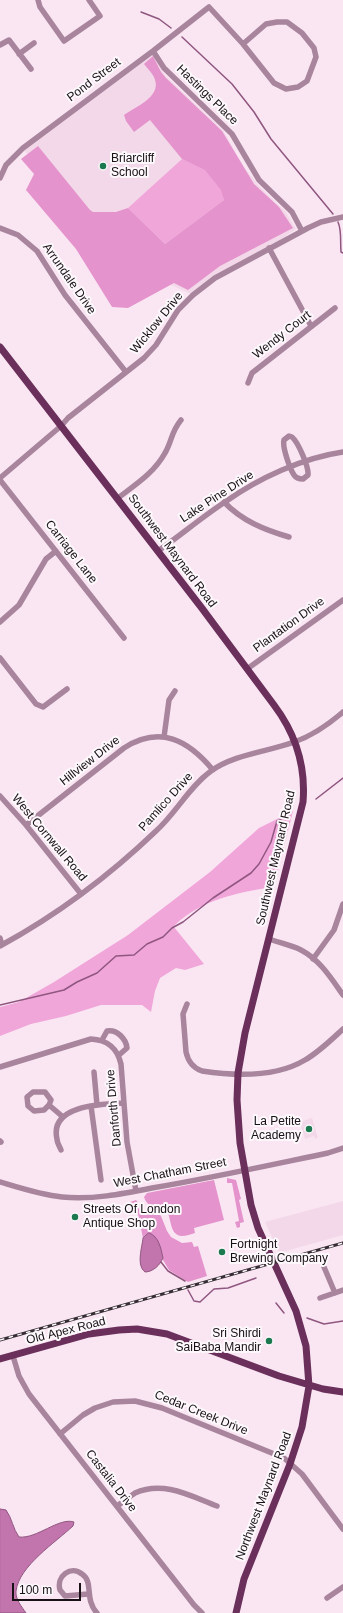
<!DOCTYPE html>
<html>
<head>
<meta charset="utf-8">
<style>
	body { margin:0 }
	#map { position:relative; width:343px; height:1613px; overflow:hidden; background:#fae6f3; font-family:Arial,sans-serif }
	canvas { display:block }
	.scale { position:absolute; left:12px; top:1583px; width:69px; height:18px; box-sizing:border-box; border:2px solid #171015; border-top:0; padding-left:5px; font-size:12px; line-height:14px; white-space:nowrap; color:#171015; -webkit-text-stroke:3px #fcf8fb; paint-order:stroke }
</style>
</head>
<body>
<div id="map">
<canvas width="343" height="1613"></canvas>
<div class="scale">100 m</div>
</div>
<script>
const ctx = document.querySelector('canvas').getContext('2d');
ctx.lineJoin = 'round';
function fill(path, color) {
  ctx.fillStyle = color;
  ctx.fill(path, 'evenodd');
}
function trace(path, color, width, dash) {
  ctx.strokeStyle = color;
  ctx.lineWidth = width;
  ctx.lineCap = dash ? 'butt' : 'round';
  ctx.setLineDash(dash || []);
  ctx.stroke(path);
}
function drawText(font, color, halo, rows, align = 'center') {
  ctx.font = font + ' Arial,sans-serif';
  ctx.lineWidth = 4;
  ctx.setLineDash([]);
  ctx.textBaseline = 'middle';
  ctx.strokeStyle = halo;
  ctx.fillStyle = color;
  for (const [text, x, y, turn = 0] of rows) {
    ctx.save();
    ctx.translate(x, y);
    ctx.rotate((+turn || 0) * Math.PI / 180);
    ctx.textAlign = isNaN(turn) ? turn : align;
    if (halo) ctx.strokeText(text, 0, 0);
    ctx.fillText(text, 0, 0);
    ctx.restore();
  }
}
fill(new Path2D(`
	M 153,51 L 165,75 L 223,130 L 244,167 L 260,187 L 286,212 L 296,229 L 269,248 L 215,278 L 193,295 L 85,246 L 23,148 Z
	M 312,1118 L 318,1138 L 315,1139 L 314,1136 L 305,1139 L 300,1122 Z
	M 343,1201 L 343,1235 L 279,1253 L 265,1222 Z`), '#f3d8e9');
fill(new Path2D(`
	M 182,159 L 205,169 L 222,190 L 224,200 L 165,244 L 128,208 Z
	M 293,811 L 274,887 C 238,892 201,900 175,925 L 174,927 L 204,964 L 185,970 L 176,968 L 160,978 L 155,991 L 151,1012 L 142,1005 L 101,1005 L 66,1016 L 31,1024 L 0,1036 L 0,1007 L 19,1002 L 54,982 L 128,935 L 210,872 L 259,828 Z`), '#f1a6da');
fill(new Path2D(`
	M 153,56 L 161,72 L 166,78 L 222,131 L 254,184 L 279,207 L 293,228 L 220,266 L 188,290 L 174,283 L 128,308 L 112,307 L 76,249 L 26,190 L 34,174 L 21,159 L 38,146 L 90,210 L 93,212 L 116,212 L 128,208 L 165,244 L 224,200 L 221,190 L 205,170 L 182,159 L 150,120 L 134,132 L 126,121 L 124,115 C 135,107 161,97 155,80 C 154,75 148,69 144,64 Z
	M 227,1178 L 236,1180 L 241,1199 L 239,1200 L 244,1222 L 240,1223 L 240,1227 L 237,1228 L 235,1222 L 239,1221 L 232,1183 L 227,1183 Z
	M 214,1180 L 224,1220 L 194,1228 L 195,1233 C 191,1234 186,1236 182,1236 C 169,1235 172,1219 167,1212 C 166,1210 164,1209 162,1207 C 153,1208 147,1206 144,1197 L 147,1193 Z
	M 136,1200 L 144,1210 L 158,1213 L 161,1216 L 167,1231 L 171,1237 L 182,1243 L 192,1242 L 194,1247 L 198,1246 L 207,1276 L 188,1282 L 169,1270 L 163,1260 L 156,1238 L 145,1235 L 143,1238 L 138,1214 L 130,1202 Z`), '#e493cc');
const water = new Path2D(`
	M 149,1233 C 159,1236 161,1249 163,1258 C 160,1265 153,1272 145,1272 C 136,1265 142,1248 143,1238 Z
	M 0,1509 L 6,1510 C 12,1518 13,1529 19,1537 C 37,1539 59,1517 74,1522 L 73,1526 C 56,1542 19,1566 16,1591 C 15,1599 22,1607 26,1613 L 0,1613 Z`);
fill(water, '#c274ac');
trace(water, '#8f567f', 1);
trace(new Path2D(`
	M 141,12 L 159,19 L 171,28
	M 182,37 L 232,84 L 254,112 L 271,139 L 333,214
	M 338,222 C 342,231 340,241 341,252 L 343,253
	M 316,799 L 343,778
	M 0,1005 L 64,990 L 77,982 L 97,973 L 116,956 L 134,955 L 147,944 L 163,937 L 172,928 L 183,922 L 213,898 L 251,873 L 259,864 L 271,842 L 277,821 L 290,814
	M 161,1262 L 168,1271 L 185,1281
	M 188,1290 L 194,1301 L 200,1302 L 214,1289 L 228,1288 L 256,1278
	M 276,1303 L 284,1313
	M 307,1318 L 324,1324 L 343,1321`), '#8f567f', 1.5);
trace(new Path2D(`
	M 38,0 L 40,7 L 64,41 L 100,16 L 89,0
	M 0,45 L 9,40 L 31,69
	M 153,51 L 164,68 L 232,134 L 259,180 L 292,212 L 302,231
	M 19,54 L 34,43
	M 0,178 L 6,165 L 23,148 L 153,51 L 209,7 L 243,44 L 274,83 L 286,89 L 298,87 L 307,81 L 316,57 L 314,48 L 302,33 L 287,22 L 277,22 L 266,24 L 243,44
	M 0,228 L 18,235 L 37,251 L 65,295 L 126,372
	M 269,248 L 311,326
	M 248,383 L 252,373 L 335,308
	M 289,436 L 292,437 C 298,442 309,467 308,475 L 303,479 C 299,479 296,478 294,475 C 290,469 282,447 284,440 Z
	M 0,478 L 61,426 L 68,418 L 144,358 L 156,345 L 178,310 L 193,295 L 215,278 L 308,228 L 321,222 L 343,217
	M 0,480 L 124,638
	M 118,498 C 135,485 154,473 165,453 C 172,441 171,432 181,420
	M 224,502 C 242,521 265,530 289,537
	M 158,551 C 181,535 202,517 225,502 C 259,478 302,458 343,452
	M 0,622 L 19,605 L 46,559 L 56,551
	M 0,658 L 36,704 L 43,707 L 67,689
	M 247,669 L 343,600
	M 164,737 L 169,700 L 175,691
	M 0,796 L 26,825 L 81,894
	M 26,825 L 124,748 C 160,725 188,740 213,770
	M 0,938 L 2,945
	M 269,939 C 280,943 291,945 301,950 C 320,960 331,978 343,995
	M 0,946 C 57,915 109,876 156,831 C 176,813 189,787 211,771 C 235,754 267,752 294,742 C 312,736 329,724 343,712
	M 313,959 L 334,930 L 343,904
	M 187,1004 L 183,1014 L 186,1052 C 188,1061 193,1068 202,1071 C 235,1076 275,1078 305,1060 C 319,1052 331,1040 343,1029
	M 102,1040 L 107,1031 C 117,1029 126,1039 127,1048 L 119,1055
	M 0,1067 L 91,1039 C 107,1040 117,1047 121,1064 L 127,1142 L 136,1191
	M 94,1072 L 97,1105
	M 49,1105 L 44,1110 L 34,1111 L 28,1106 L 27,1097 L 33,1092 L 45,1092 L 51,1100 L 49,1105 L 63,1117
	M 91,1106 L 101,1180
	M 0,1141 L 1,1142
	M 61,1150 C 60,1147 57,1143 57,1139 C 49,1105 103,1104 124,1103
	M 0,1182 C 20,1188 41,1195 62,1197 C 92,1200 122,1194 152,1188 C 211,1178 270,1165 328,1153 L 343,1148
	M 324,1267 L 335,1293
	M 320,1298 L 343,1290
	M 13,1356 L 19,1376 L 29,1394 L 194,1605 L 202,1613
	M 60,1434 L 83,1415 L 95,1408 L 113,1402 L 135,1401 L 162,1408 L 284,1458 L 302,1474 L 343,1529
	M 117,1506 C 123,1502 129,1497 135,1493 C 163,1480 191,1496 217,1506
	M 88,1594 L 65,1596 L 60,1590 C 56,1576 71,1565 82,1574 C 94,1582 84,1599 97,1613
	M 327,1598 L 343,1587`), '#a8859d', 5.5);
trace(new Path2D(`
	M 0,347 L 201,607 L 274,705 C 295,733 306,766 303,802 L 245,1033 L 238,1073 L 237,1100 L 240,1143 L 251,1205 L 258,1228 L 296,1311 L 306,1346 L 309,1386 L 302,1427 L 290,1464 L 244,1579 L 236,1613
	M 0,1359 L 89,1334 L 119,1330 L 137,1329 L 167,1334 L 279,1376 L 323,1389 L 343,1392`), '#6a2f5b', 7);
const rail = new Path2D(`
	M 0,1340 L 343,1243`);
trace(rail, '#362d33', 3);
trace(rail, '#fcf8fb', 1.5, [4.5]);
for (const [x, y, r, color] of [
	[103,166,4,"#1c794f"],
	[309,1129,4,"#1c794f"],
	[75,1217,4,"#1c794f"],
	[222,1252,4,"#1c794f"],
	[269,1341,4,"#1c794f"]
]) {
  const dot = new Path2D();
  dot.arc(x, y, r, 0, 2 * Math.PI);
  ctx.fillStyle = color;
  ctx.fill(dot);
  trace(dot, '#fcf8fb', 1.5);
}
drawText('12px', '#171015', '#fcf8fb', [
	["Pond Street",94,80,-37],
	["Hastings Place",207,95,44],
	["Arrundale Drive",69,279,55],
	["Wicklow Drive",157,323,-51],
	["Wendy Court",282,335,-38],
	["Lake Pine Drive",217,497,-33],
	["Southwest Maynard Road",172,551,53],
	["Carriage Lane",71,552,52],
	["Plantation Drive",289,625,-36],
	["Hillview Drive",90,761,-38],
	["Pamlico Drive",166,802,-48],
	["West Cornwall Road",49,838,50],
	["Southwest Maynard Road",276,858,-77],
	["Danforth Drive",114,1108,-95],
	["West Chatham Street",170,1173,-11],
	["Old Apex Road",66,1331,-14],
	["Cedar Creek Drive",201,1413,22],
	["Castalia Drive",111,1481,52],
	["Northwest Maynard Road",264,1496,-69]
]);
drawText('12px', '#171015', '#fcf8fb', [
	["Briarcliff",111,159],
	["School",111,173],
	["La Petite",301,1122,"right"],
	["Academy",301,1136,"right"],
	["Streets Of London",83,1210],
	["Antique Shop",83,1224],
	["Fortnight",230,1245],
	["Brewing Company",230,1259],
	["Sri Shirdi",261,1334,"right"],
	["SaiBaba Mandir",261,1348,"right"]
], 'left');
</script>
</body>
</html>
